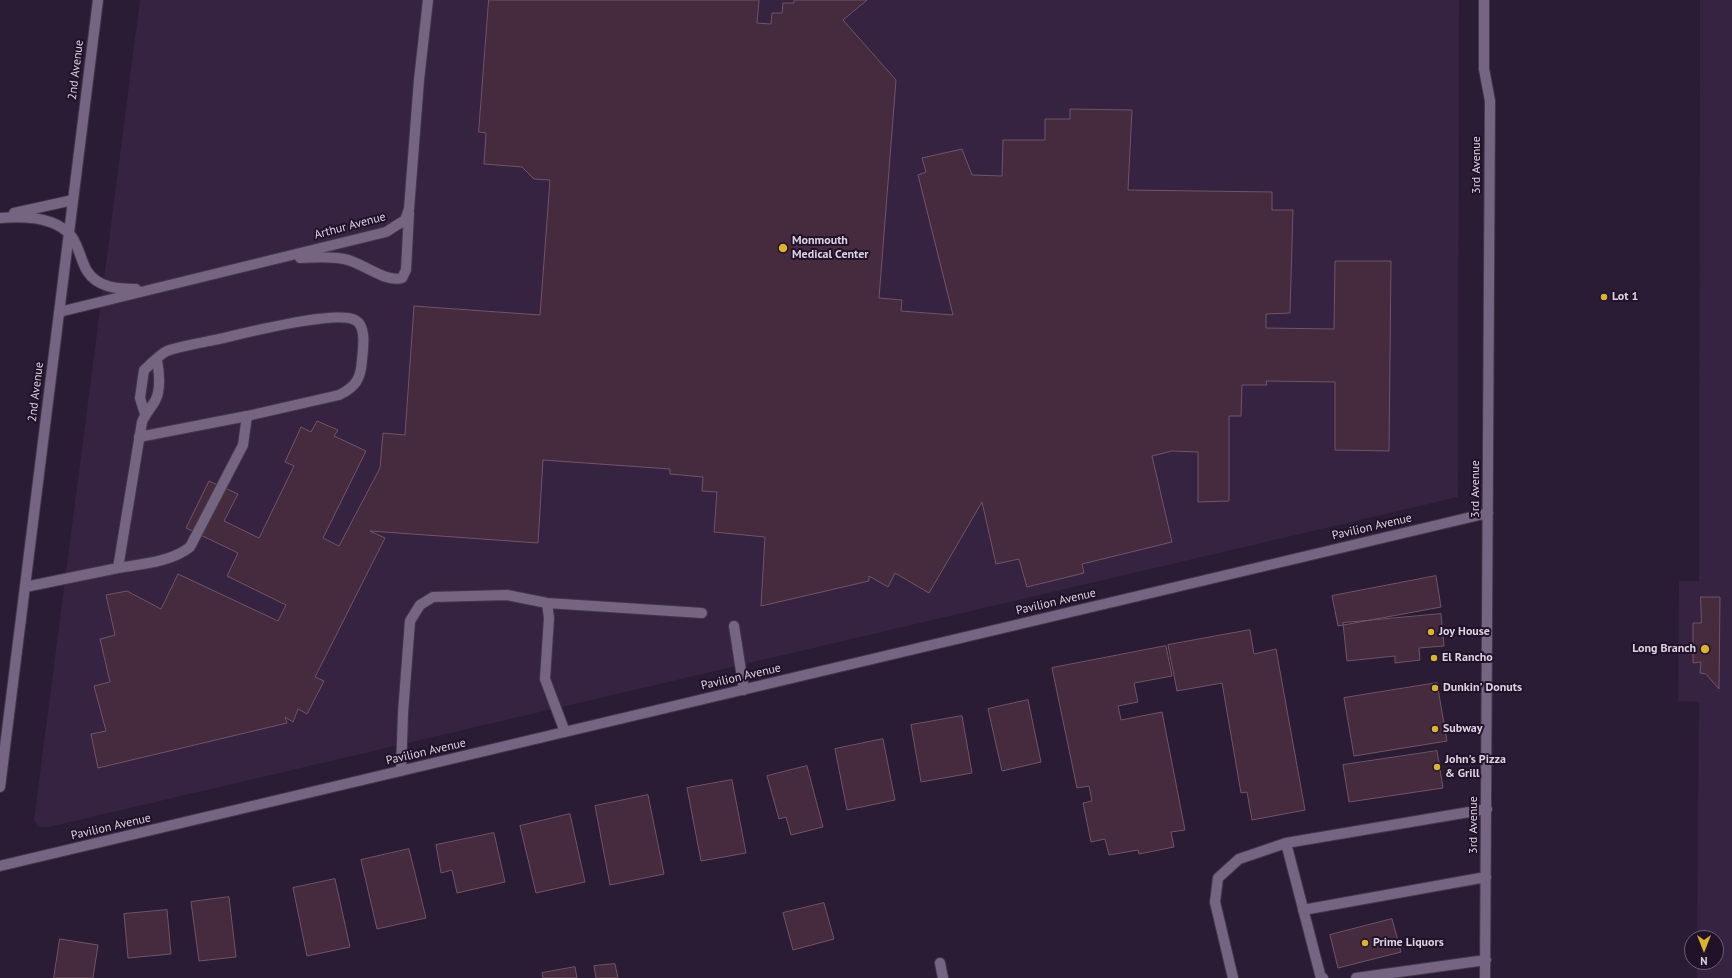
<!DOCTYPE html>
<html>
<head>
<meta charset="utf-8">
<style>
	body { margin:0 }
	#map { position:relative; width:1732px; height:978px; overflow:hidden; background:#2a1c34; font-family:"PT Sans",sans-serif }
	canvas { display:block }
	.north { position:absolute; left:1684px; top:930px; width:40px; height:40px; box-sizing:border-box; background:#21122a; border:1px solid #6c5f74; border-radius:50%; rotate:180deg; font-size:11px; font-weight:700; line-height:16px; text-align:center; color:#dcd3e3 }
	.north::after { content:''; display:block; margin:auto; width:14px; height:18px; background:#dab333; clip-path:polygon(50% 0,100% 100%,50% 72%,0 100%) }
</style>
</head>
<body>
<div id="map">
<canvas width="1732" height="978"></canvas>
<div class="north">N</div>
</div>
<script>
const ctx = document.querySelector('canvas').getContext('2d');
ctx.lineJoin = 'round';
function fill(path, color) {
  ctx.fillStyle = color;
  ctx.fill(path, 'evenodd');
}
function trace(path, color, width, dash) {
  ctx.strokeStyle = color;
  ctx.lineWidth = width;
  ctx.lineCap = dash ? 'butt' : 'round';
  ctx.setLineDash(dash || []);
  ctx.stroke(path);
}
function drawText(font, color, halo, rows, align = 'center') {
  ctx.font = font + ' "PT Sans",sans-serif';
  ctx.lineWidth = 4;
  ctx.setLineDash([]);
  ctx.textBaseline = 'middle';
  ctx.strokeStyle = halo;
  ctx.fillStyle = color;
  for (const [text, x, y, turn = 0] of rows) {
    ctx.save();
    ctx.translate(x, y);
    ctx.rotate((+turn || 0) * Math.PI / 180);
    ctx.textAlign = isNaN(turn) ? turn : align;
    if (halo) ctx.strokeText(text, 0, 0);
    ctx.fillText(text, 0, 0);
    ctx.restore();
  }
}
fill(new Path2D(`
	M 140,0 L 1459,0 L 1458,497 L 49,827 L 38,827 L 34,820 Z
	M 1700,0 L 1732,0 L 1732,978 L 1697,978 L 1697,962 L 1716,962 L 1716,938 L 1697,938 L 1699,702 L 1678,701 L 1679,581 L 1699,581 Z`), '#352341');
const building = new Path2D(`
	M 489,0 L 759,0 L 757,23 L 771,24 L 772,13 L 782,13 L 783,3 L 794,3 L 794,0 L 867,0 L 843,20 L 896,80 L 879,298 L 902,300 L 901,311 L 953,315 L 918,175 L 926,172 L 922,158 L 962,149 L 972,175 L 1002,176 L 1003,140 L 1045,140 L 1045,119 L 1070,119 L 1070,109 L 1132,110 L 1128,190 L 1272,192 L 1272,210 L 1293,210 L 1290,313 L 1266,314 L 1266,328 L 1334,329 L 1335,261 L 1391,261 L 1389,451 L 1335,450 L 1335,382 L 1266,381 L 1267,385 L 1242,385 L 1241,416 L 1229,416 L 1229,501 L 1198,502 L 1198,452 L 1172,451 L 1152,456 L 1172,542 L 1082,564 L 1084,573 L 1027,587 L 1019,559 L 996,564 L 982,502 L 929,593 L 895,573 L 888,587 L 869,576 L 869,581 L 761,606 L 765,537 L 714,532 L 717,492 L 702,491 L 703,477 L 670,474 L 670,469 L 543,460 L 538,543 L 370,531 L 385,538 L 315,677 L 324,681 L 307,714 L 298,709 L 293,722 L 285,717 L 287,723 L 98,768 L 91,734 L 106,731 L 94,686 L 110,682 L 100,639 L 115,635 L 106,595 L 127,591 L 161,609 L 178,574 L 278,621 L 286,605 L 227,576 L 238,553 L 186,528 L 209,481 L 238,494 L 224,521 L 259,538 L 294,466 L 285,462 L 301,427 L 311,432 L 317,421 L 338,430 L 334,436 L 366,451 L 323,538 L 339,546 L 380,468 L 383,433 L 405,435 L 414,306 L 540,315 L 550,180 L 534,179 L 522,167 L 484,164 L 486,133 L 479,132 Z
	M 1436,576 L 1441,607 L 1338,626 L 1332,596 Z
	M 1701,597 L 1720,597 L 1719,689 L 1706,674 L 1700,673 L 1701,662 L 1693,663 L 1693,623 L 1701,623 Z
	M 1441,614 L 1444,646 L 1419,648 L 1420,660 L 1395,663 L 1395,656 L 1347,661 L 1343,623 Z
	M 1250,630 L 1254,654 L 1276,649 L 1305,810 L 1252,820 L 1247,792 L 1241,793 L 1222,683 L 1177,691 L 1168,645 Z
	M 1166,646 L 1172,676 L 1134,683 L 1138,702 L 1118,706 L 1121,720 L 1162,712 L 1185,830 L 1171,832 L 1174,847 L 1139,854 L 1138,850 L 1109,855 L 1105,839 L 1091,842 L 1083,803 L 1092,801 L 1089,786 L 1077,788 L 1052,668 Z
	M 1437,683 L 1447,741 L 1354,756 L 1344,698 Z
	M 1028,700 L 1041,762 L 1002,771 L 988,709 Z
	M 962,716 L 972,773 L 921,782 L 911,725 Z
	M 883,739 L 895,800 L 847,810 L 835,749 Z
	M 1437,751 L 1443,788 L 1349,802 L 1343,765 Z
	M 807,766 L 823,827 L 791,835 L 786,817 L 779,819 L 767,776 Z
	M 732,780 L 746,853 L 701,861 L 687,788 Z
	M 648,795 L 664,874 L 610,885 L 595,806 Z
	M 570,814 L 585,882 L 536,893 L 520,826 Z
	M 494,833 L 505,882 L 457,893 L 452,870 L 441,873 L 436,845 Z
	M 409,849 L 426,918 L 377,929 L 361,860 Z
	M 335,879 L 350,947 L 307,956 L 293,888 Z
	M 229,897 L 236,957 L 199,961 L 191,902 Z
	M 824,903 L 834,939 L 793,950 L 783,913 Z
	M 167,910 L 171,954 L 128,958 L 124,914 Z
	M 1392,919 L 1401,952 L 1338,968 L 1330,935 Z
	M 60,939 L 98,945 L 93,978 L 54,978 Z
	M 615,964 L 618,978 L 596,978 L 594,966 Z
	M 575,967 L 577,978 L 543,978 L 542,973 Z`);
fill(building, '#452b3d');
trace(building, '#715467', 1);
const minor = new Path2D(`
	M 1484,0 L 1484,69 L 1490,101 L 1485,978
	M 14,213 L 73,200
	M 0,218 C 23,216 56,216 72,237 C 79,247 81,261 87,271 C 98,288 118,289 136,289
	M 300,258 C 314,257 330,256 344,259 C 362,262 385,283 402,278 L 406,270 L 409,213
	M 59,312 L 386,232 L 405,220 L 409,209 L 419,80 L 428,0
	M 139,437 L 247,416 L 339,395 C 356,387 361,378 362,360 C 363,349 367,326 355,320 C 335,309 235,336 209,341 C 196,344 180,346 167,351 C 160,354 150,365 144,370 L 140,398 L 145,414
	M 118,568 C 142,564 171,562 190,547 L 243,445 L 247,416
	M 25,587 L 118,568 L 142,422 C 145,414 151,408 155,401 C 161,390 159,371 157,360
	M 547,603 L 549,618 L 545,679 L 565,732
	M 734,626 L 744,690
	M 401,771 L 403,713 L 410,621 L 420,605 L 433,597 L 507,595 L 547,603 L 702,613
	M 0,787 L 98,0
	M 0,866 L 1488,513
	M 1303,910 L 1486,877
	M 940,963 L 943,978
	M 1233,978 L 1215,902 L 1218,878 L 1239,859 L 1286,843
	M 1323,978 L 1321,978 L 1286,843 L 1487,809
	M 1356,978 L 1486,960`);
trace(minor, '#43374b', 12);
trace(minor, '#766582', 10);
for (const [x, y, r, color] of [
	[783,248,5,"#dab333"],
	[1604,297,4,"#dab333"],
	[1431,632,4,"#dab333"],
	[1705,649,5,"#dab333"],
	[1434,658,4,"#dab333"],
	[1435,688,4,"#dab333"],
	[1435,729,4,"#dab333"],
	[1437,767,4,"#dab333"],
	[1365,943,4,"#dab333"]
]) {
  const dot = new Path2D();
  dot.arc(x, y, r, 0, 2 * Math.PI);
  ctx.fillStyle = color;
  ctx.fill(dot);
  trace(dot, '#21122a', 1.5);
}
drawText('12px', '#dcd3e3', '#21122a', [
	["2nd Avenue",76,70,-83],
	["3rd Avenue",1477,165,-90],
	["Arthur Avenue",350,226,-15],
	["2nd Avenue",36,392,-83],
	["3rd Avenue",1476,489,-90],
	["Pavilion Avenue",1372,527,-13],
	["Pavilion Avenue",1056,602,-13],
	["Pavilion Avenue",741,677,-13],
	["Pavilion Avenue",426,752,-13],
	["3rd Avenue",1474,825,-90],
	["Pavilion Avenue",111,827,-13]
]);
drawText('bold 12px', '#dcd3e3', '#21122a', [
	["Monmouth",792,241],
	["Medical Center",792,255],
	["Lot 1",1612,297],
	["Joy House",1439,632],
	["Long Branch",1696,649,"right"],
	["El Rancho",1442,658],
	["Dunkin' Donuts",1443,688],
	["Subway",1443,729],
	["John's Pizza",1445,760],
	["& Grill",1445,774],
	["Prime Liquors",1373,943]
], 'left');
</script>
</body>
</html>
